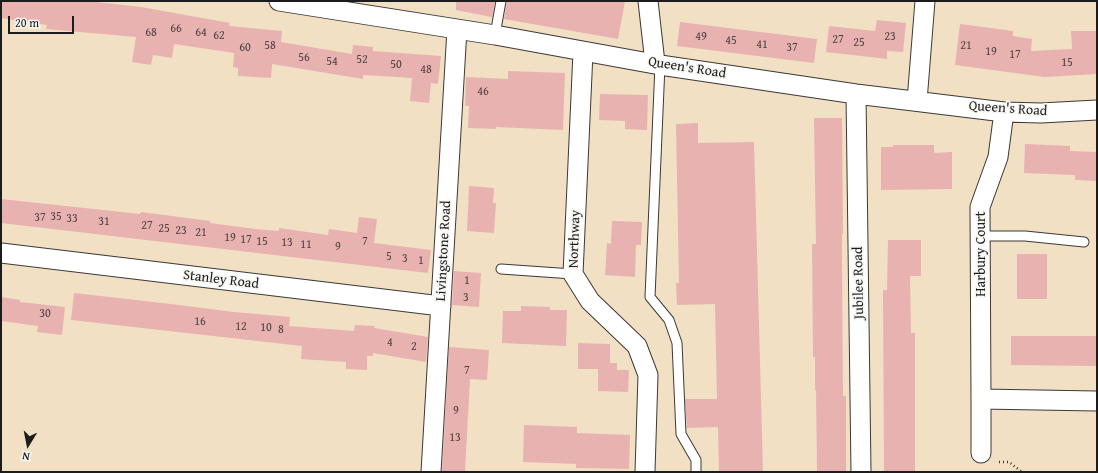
<!DOCTYPE html>
<html>
<head>
<meta charset="utf-8">
<style>
	body { margin:0 }
	#map { position:relative; width:1098px; height:473px; overflow:hidden; background:#f1e0c4; font-family:"Gentium Book Plus",serif }
	canvas { display:block }
	.frame { position:absolute; inset:0; border:2px solid #1c1c1c; pointer-events:none }
	.north { position:absolute; left:8px; top:425px; width:40px; height:40px; -webkit-text-stroke:3px #f6f6f2; paint-order:stroke; rotate:190deg; font-size:11px; font-weight:700; line-height:16px; text-align:center; color:#1c1c1c }
	.north::after { content:''; display:block; margin:auto; width:14px; height:18px; background:#1c1c1c; clip-path:polygon(50% 0,100% 100%,50% 72%,0 100%) }
	.scale { position:absolute; left:8px; top:16px; width:66px; height:18px; box-sizing:border-box; border:2px solid #1c1c1c; border-top:0; padding-left:5px; font-size:12px; line-height:14px; white-space:nowrap; color:#1c1c1c; -webkit-text-stroke:3px #f6f6f2; paint-order:stroke }
</style>
</head>
<body>
<div id="map">
<canvas width="1098" height="473"></canvas>
<div class="frame"></div>
<div class="north">N</div>
<div class="scale">20 m</div>
</div>
<script>
const ctx = document.querySelector('canvas').getContext('2d');
ctx.lineJoin = 'round';
function fill(path, color) {
  ctx.fillStyle = color;
  ctx.fill(path, 'evenodd');
}
function trace(path, color, width, dash) {
  ctx.strokeStyle = color;
  ctx.lineWidth = width;
  ctx.lineCap = dash ? 'butt' : 'round';
  ctx.setLineDash(dash || []);
  ctx.stroke(path);
}
function drawText(font, color, halo, rows, align = 'center') {
  ctx.font = font + ' "Gentium Book Plus",serif';
  ctx.lineWidth = 3.5;
  ctx.setLineDash([]);
  ctx.textBaseline = 'middle';
  ctx.strokeStyle = halo;
  ctx.fillStyle = color;
  for (const [text, x, y, turn = 0] of rows) {
    ctx.save();
    ctx.translate(x, y);
    ctx.rotate((+turn || 0) * Math.PI / 180);
    ctx.textAlign = isNaN(turn) ? turn : align;
    if (halo) ctx.strokeText(text, 0, 0);
    ctx.fillText(text, 0, 0);
    ctx.restore();
  }
}
fill(new Path2D(`
	M 1,1 L 88,1 L 141,7 L 230,23 L 229,26 L 282,31 L 281,42 L 352,54 L 353,45 L 373,47 L 373,51 L 441,56 L 438,84 L 431,83 L 429,103 L 410,101 L 412,78 L 363,75 L 363,79 L 272,64 L 271,78 L 238,76 L 238,68 L 233,67 L 234,53 L 174,44 L 172,58 L 153,55 L 151,65 L 132,62 L 136,37 L 46,29 L 47,25 L 1,18 Z
	M 456,1 L 495,1 L 492,17 L 456,10 Z
	M 507,1 L 625,1 L 618,39 L 504,19 Z
	M 877,20 L 906,23 L 903,52 L 887,51 L 887,59 L 826,52 L 829,26 L 875,31 Z
	M 680,22 L 817,39 L 814,63 L 677,46 Z
	M 960,24 L 1013,31 L 1013,36 L 1032,39 L 1031,51 L 1072,49 L 1071,31 L 1097,31 L 1097,74 L 1045,77 L 955,65 Z
	M 508,71 L 565,73 L 563,130 L 496,127 L 496,129 L 468,128 L 469,106 L 465,106 L 466,77 L 508,79 Z
	M 600,94 L 648,95 L 647,130 L 625,129 L 625,121 L 599,120 Z
	M 814,118 L 842,118 L 843,234 L 842,234 L 842,260 L 843,396 L 846,396 L 846,472 L 817,472 L 816,390 L 815,390 L 815,357 L 813,357 L 812,244 L 816,244 Z
	M 698,123 L 698,143 L 754,142 L 763,472 L 719,472 L 718,427 L 687,428 L 685,399 L 717,399 L 715,304 L 677,305 L 676,283 L 679,283 L 676,124 Z
	M 1025,144 L 1070,146 L 1070,151 L 1097,152 L 1097,181 L 1075,180 L 1075,175 L 1024,173 Z
	M 893,145 L 934,145 L 934,153 L 952,152 L 952,189 L 881,190 L 881,147 L 893,147 Z
	M 469,186 L 494,188 L 493,203 L 496,203 L 494,233 L 467,231 Z
	M 1,199 L 140,214 L 141,212 L 210,221 L 210,223 L 255,229 L 279,231 L 279,228 L 328,235 L 329,229 L 357,233 L 359,217 L 377,219 L 374,243 L 431,250 L 428,273 L 1,223 Z
	M 612,221 L 642,222 L 641,245 L 636,245 L 635,277 L 605,275 L 607,243 L 611,244 Z
	M 888,240 L 921,240 L 921,276 L 910,276 L 911,333 L 915,333 L 915,472 L 884,472 L 883,290 L 887,290 Z
	M 1017,254 L 1047,254 L 1047,299 L 1017,299 Z
	M 454,271 L 481,273 L 479,307 L 452,305 Z
	M 74,293 L 171,304 L 234,312 L 290,317 L 289,326 L 354,331 L 355,325 L 375,326 L 374,328 L 428,337 L 426,362 L 373,353 L 373,356 L 367,356 L 367,370 L 346,369 L 346,362 L 301,359 L 302,346 L 71,320 Z
	M 1,297 L 20,300 L 20,302 L 65,307 L 62,335 L 37,332 L 38,326 L 1,321 Z
	M 521,306 L 550,307 L 550,310 L 567,310 L 566,346 L 502,343 L 503,311 L 521,311 Z
	M 1011,336 L 1097,336 L 1097,366 L 1011,365 Z
	M 578,343 L 610,344 L 610,363 L 617,363 L 617,370 L 629,370 L 628,392 L 598,391 L 598,369 L 578,369 Z
	M 449,347 L 489,350 L 487,380 L 470,379 L 465,472 L 442,472 Z
	M 524,425 L 577,427 L 577,433 L 630,435 L 629,469 L 576,468 L 576,464 L 523,462 Z`), '#e8b2b1');
const lane = new Path2D(`
	M 495,35 L 501,1
	M 660,65 L 650,297 L 669,320 L 677,343 L 681,434 L 696,460 L 696,472
	M 980,236 L 1025,236 L 1084,242
	M 501,269 L 573,274`);
const street = new Path2D(`
	M 279,1 L 495,35 L 660,65 L 856,94 L 1004,112 L 1041,113 L 1097,110
	M 648,1 L 655,63
	M 583,52 L 573,274 L 590,301 L 637,346 L 648,375 L 645,472
	M 856,94 L 861,472
	M 917,101 L 925,1
	M 1004,112 L 998,157 L 980,207 L 981,399 L 1096,401
	M 1,253 L 441,306
	M 981,399 L 981,453
	M 431,472 L 457,29`);
trace(lane, '#3c3935', 11);
trace(street, '#3c3935', 21);
trace(new Path2D(`
	M 999,462 L 1009,462 L 1022,472`), '#3c3935', 2.5, [1, 3]);
trace(lane, '#fff', 9);
trace(street, '#fff', 19);
drawText('12px', '#4f4241', null, [
	["66",176,29],
	["68",151,33],
	["64",201,33],
	["62",219,36],
	["49",701,37],
	["23",890,37],
	["27",838,40],
	["45",731,41],
	["25",859,43],
	["41",762,45],
	["58",270,46],
	["21",966,46],
	["60",245,48],
	["37",792,48],
	["19",991,52],
	["17",1015,55],
	["56",304,58],
	["52",362,60],
	["54",332,62],
	["15",1067,63],
	["50",396,65],
	["48",426,70],
	["46",483,92],
	["35",56,217],
	["37",40,218],
	["33",72,219],
	["31",104,222],
	["27",147,226],
	["25",164,229],
	["23",181,231],
	["21",201,233],
	["19",230,238],
	["17",246,240],
	["15",262,242],
	["7",365,242],
	["13",287,243],
	["11",306,245],
	["9",338,247],
	["5",389,257],
	["3",405,259],
	["1",421,261],
	["1",467,281],
	["3",466,298],
	["30",45,314],
	["16",200,322],
	["12",241,327],
	["10",266,328],
	["8",281,330],
	["4",390,343],
	["2",414,347],
	["7",467,371],
	["9",456,411],
	["13",455,438]
]);
drawText('14px', '#1c1c1c', '#f6f6f2', [
	["Queen's Road",687,68,9],
	["Queen's Road",1008,109,4],
	["Northway",575,239,-88],
	["Livingstone Road",444,251,-87],
	["Harbury Court",981,254,-90],
	["Stanley Road",221,280,7],
	["Jubilee Road",859,283,-91]
]);
</script>
</body>
</html>
